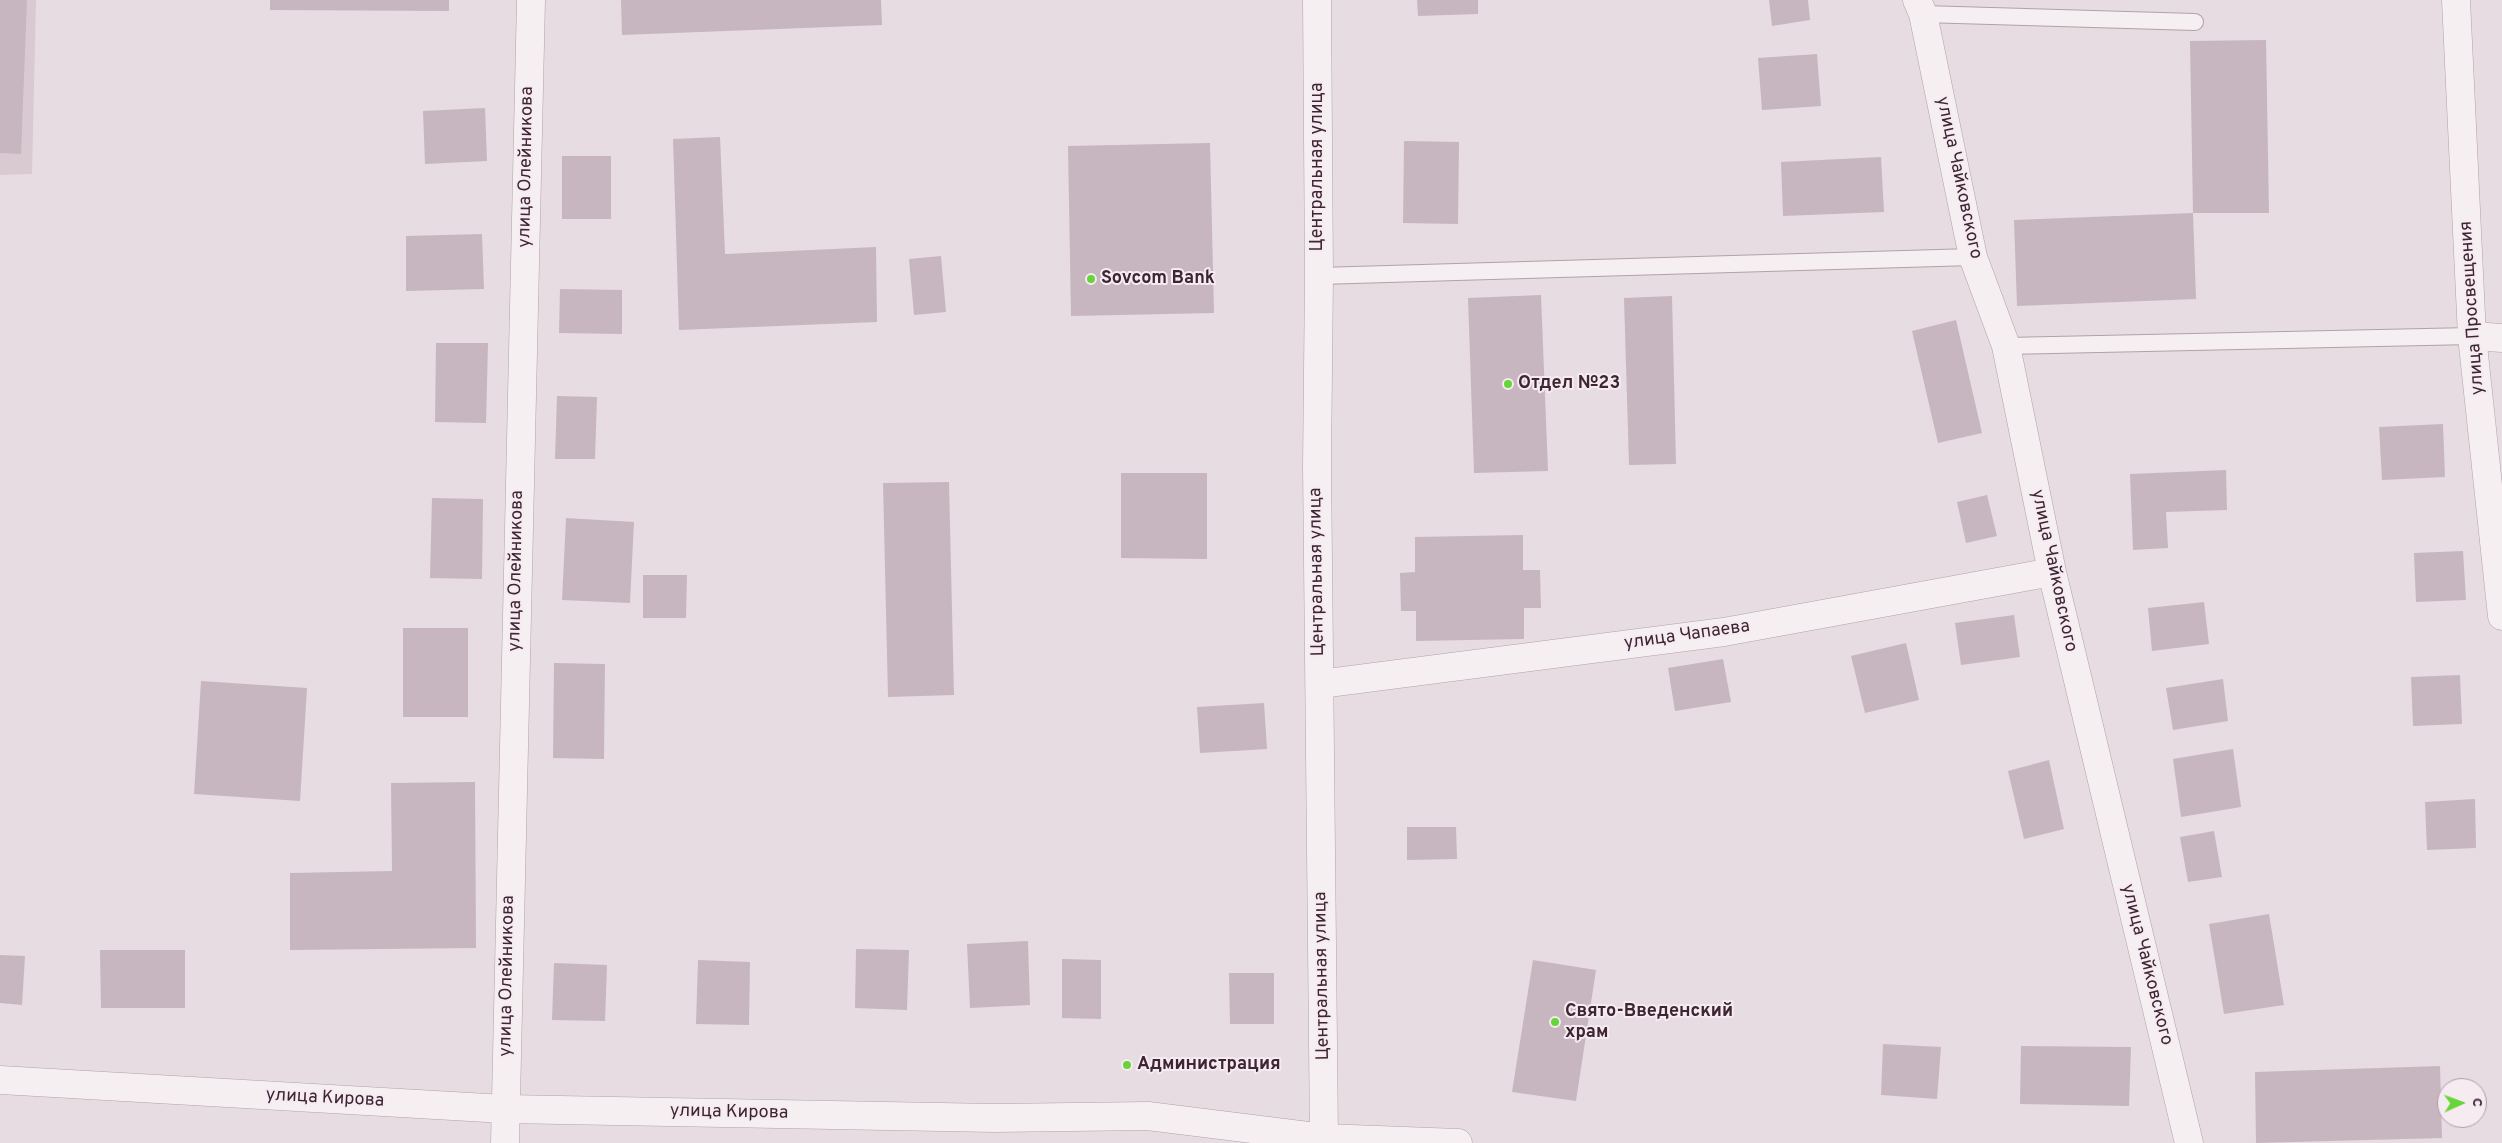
<!DOCTYPE html>
<html>
<head>
<meta charset="utf-8">
<style>
	body { margin:0 }
	#map { position:relative; width:2502px; height:1143px; overflow:hidden; background:#e7dce2; font-family:Overpass,sans-serif }
	canvas { display:block }
	.north { position:absolute; left:2437px; top:1078px; width:50px; height:50px; box-sizing:border-box; background:#f5ebf1; border:1px solid #ac9ca5; border-radius:50%; rotate:88deg; font-size:14px; font-weight:700; line-height:20px; text-align:center; color:#3e2532 }
	.north::after { content:''; display:block; margin:auto; width:18px; height:22px; background:#65d538; clip-path:polygon(50% 0,100% 100%,50% 72%,0 100%) }
</style>
</head>
<body>
<div id="map">
<canvas width="2502" height="1143"></canvas>
<div class="north">С</div>
</div>
<script>
const ctx = document.querySelector('canvas').getContext('2d');
ctx.lineJoin = 'round';
function fill(path, color) {
  ctx.fillStyle = color;
  ctx.fill(path, 'evenodd');
}
function trace(path, color, width, dash) {
  ctx.strokeStyle = color;
  ctx.lineWidth = width;
  ctx.lineCap = dash ? 'butt' : 'round';
  ctx.setLineDash(dash || []);
  ctx.stroke(path);
}
function drawText(font, color, halo, rows, align = 'center') {
  ctx.font = font + ' Overpass,sans-serif';
  ctx.lineWidth = 4;
  ctx.setLineDash([]);
  ctx.textBaseline = 'middle';
  ctx.strokeStyle = halo;
  ctx.fillStyle = color;
  for (const [text, x, y, turn = 0] of rows) {
    ctx.save();
    ctx.translate(x, y);
    ctx.rotate((+turn || 0) * Math.PI / 180);
    ctx.textAlign = isNaN(turn) ? turn : align;
    if (halo) ctx.strokeText(text, 0, 0);
    ctx.fillText(text, 0, 0);
    ctx.restore();
  }
}
fill(new Path2D(`
	M 0,0 L 36,0 L 32,174 L 0,175 Z`), '#d9cad1');
fill(new Path2D(`
	M 0,0 L 27,0 L 21,154 L 0,153 Z
	M 270,0 L 449,0 L 449,11 L 270,10 Z
	M 621,0 L 881,0 L 882,25 L 622,35 Z
	M 1417,0 L 1478,0 L 1478,14 L 1418,16 Z
	M 1769,0 L 1808,0 L 1810,20 L 1772,26 Z
	M 2266,40 L 2269,213 L 2193,213 L 2190,41 Z
	M 1817,54 L 1821,106 L 1762,110 L 1758,58 Z
	M 485,108 L 487,161 L 425,164 L 423,111 Z
	M 720,137 L 725,254 L 876,247 L 877,322 L 679,330 L 673,139 Z
	M 1404,141 L 1459,142 L 1458,224 L 1403,223 Z
	M 1210,143 L 1214,313 L 1071,316 L 1068,146 Z
	M 562,156 L 611,156 L 611,219 L 562,219 Z
	M 1881,157 L 1884,212 L 1783,216 L 1781,162 Z
	M 2193,213 L 2196,299 L 2017,306 L 2014,220 Z
	M 482,234 L 484,289 L 406,291 L 406,236 Z
	M 941,256 L 946,312 L 914,315 L 909,259 Z
	M 560,289 L 622,290 L 622,334 L 559,333 Z
	M 1541,295 L 1548,471 L 1474,473 L 1468,298 Z
	M 1672,296 L 1676,464 L 1629,465 L 1624,298 Z
	M 1956,320 L 1982,433 L 1938,443 L 1912,331 Z
	M 436,343 L 488,343 L 486,423 L 435,422 Z
	M 557,396 L 597,397 L 595,459 L 555,459 Z
	M 2443,424 L 2445,477 L 2382,480 L 2379,427 Z
	M 2226,470 L 2227,510 L 2166,512 L 2168,548 L 2133,550 L 2130,474 Z
	M 1121,473 L 1207,473 L 1207,559 L 1121,558 Z
	M 949,482 L 954,695 L 888,697 L 883,483 Z
	M 1987,495 L 1997,536 L 1966,543 L 1957,502 Z
	M 432,498 L 483,499 L 482,579 L 430,578 Z
	M 566,518 L 634,522 L 630,603 L 562,600 Z
	M 1523,535 L 1523,570 L 1540,570 L 1541,608 L 1524,608 L 1524,639 L 1416,641 L 1416,611 L 1401,611 L 1400,573 L 1415,572 L 1415,537 Z
	M 2463,551 L 2466,600 L 2416,602 L 2414,553 Z
	M 643,575 L 687,575 L 686,618 L 643,618 Z
	M 2204,602 L 2209,644 L 2152,651 L 2148,608 Z
	M 2014,615 L 2020,657 L 1961,665 L 1955,623 Z
	M 403,628 L 468,628 L 468,717 L 403,717 Z
	M 1906,643 L 1919,700 L 1865,713 L 1851,656 Z
	M 1723,659 L 1731,702 L 1675,711 L 1668,668 Z
	M 554,663 L 605,664 L 604,759 L 553,758 Z
	M 2460,675 L 2462,724 L 2413,726 L 2411,677 Z
	M 2223,679 L 2228,721 L 2173,730 L 2166,688 Z
	M 201,681 L 307,688 L 300,801 L 194,794 Z
	M 1264,703 L 1267,749 L 1200,753 L 1197,707 Z
	M 2233,749 L 2241,807 L 2181,817 L 2173,759 Z
	M 2049,760 L 2064,829 L 2024,839 L 2008,771 Z
	M 475,782 L 476,948 L 290,950 L 290,873 L 392,871 L 391,783 Z
	M 2475,799 L 2476,848 L 2427,850 L 2425,802 Z
	M 1407,827 L 1456,827 L 1457,859 L 1407,860 Z
	M 2214,831 L 2222,877 L 2188,882 L 2180,837 Z
	M 2269,914 L 2284,1005 L 2224,1014 L 2209,924 Z
	M 1028,941 L 1030,1005 L 970,1008 L 967,944 Z
	M 856,949 L 909,950 L 907,1010 L 855,1008 Z
	M 100,950 L 185,950 L 185,1008 L 101,1008 Z
	M 0,955 L 25,956 L 22,1005 L 0,1003 Z
	M 1062,959 L 1101,960 L 1101,1019 L 1062,1018 Z
	M 698,960 L 750,962 L 749,1025 L 696,1024 Z
	M 1533,960 L 1596,970 L 1576,1101 L 1512,1092 Z
	M 554,963 L 607,965 L 605,1021 L 552,1020 Z
	M 1229,973 L 1274,973 L 1274,1024 L 1230,1024 Z
	M 1883,1044 L 1941,1047 L 1937,1099 L 1881,1095 Z
	M 2021,1046 L 2131,1047 L 2129,1106 L 2020,1104 Z
	M 2440,1066 L 2442,1138 L 2256,1143 L 2255,1072 Z`), '#c7b6bf');
const service = new Path2D(`
	M 1923,14 L 2195,22
	M 1319,276 L 1973,257
	M 2006,346 L 2472,336`);
const minor = new Path2D(`
	M 1917,0 L 1923,14 L 1973,257 L 2006,346 L 2052,572 L 2189,1143
	M 2456,0 L 2472,336 L 2502,616
	M 2472,336 L 2502,338
	M 1320,684 L 1724,632 L 2052,572
	M 505,1143 L 531,0
	M 1324,1143 L 1324,1138 L 1458,1143`);
const tertiary = new Path2D(`
	M 0,1080 L 505,1109 L 995,1118 L 1148,1116 L 1324,1138 L 1317,465 L 1319,276 L 1317,0`);
trace(service, '#b1a1aa', 18);
trace(minor, '#b1a1aa', 29);
trace(tertiary, '#b1a1aa', 29);
trace(service, '#f5eff2', 16);
trace(minor, '#f5eff2', 28);
trace(tertiary, '#f5eff2', 28);
for (const [x, y, r, color] of [
	[1091,279,5,"#65d538"],
	[1508,384,5,"#65d538"],
	[1555,1022,5,"#65d538"],
	[1127,1065,5,"#65d538"]
]) {
  const dot = new Path2D();
  dot.arc(x, y, r, 0, 2 * Math.PI);
  ctx.fillStyle = color;
  ctx.fill(dot);
  trace(dot, '#f5ebf1', 2);
}
drawText('18px', '#3e2532', '#f5ebf1', [
	["улица Олейникова",527,167,-89],
	["Центральная улица",1318,167,-90],
	["улица Чайковского",1958,178,78],
	["улица Просвещения",2473,308,-94],
	["улица Олейникова",517,571,-89],
	["улица Чайковского",2053,571,78],
	["Центральная улица",1318,572,-91],
	["улица Чапаева",1687,636,-8],
	["улица Чайковского",2146,965,76],
	["улица Олейникова",508,976,-89],
	["Центральная улица",1323,976,-91],
	["улица Кирова",325,1099,3],
	["улица Кирова",729,1113,1]
]);
drawText('bold 18px', '#3e2532', '#f5ebf1', [
	["Sovcom Bank",1101,279],
	["Отдел №23",1518,384],
	["Свято-Введенский",1565,1012],
	["храм",1565,1033],
	["Администрация",1137,1065]
], 'left');
</script>
</body>
</html>
